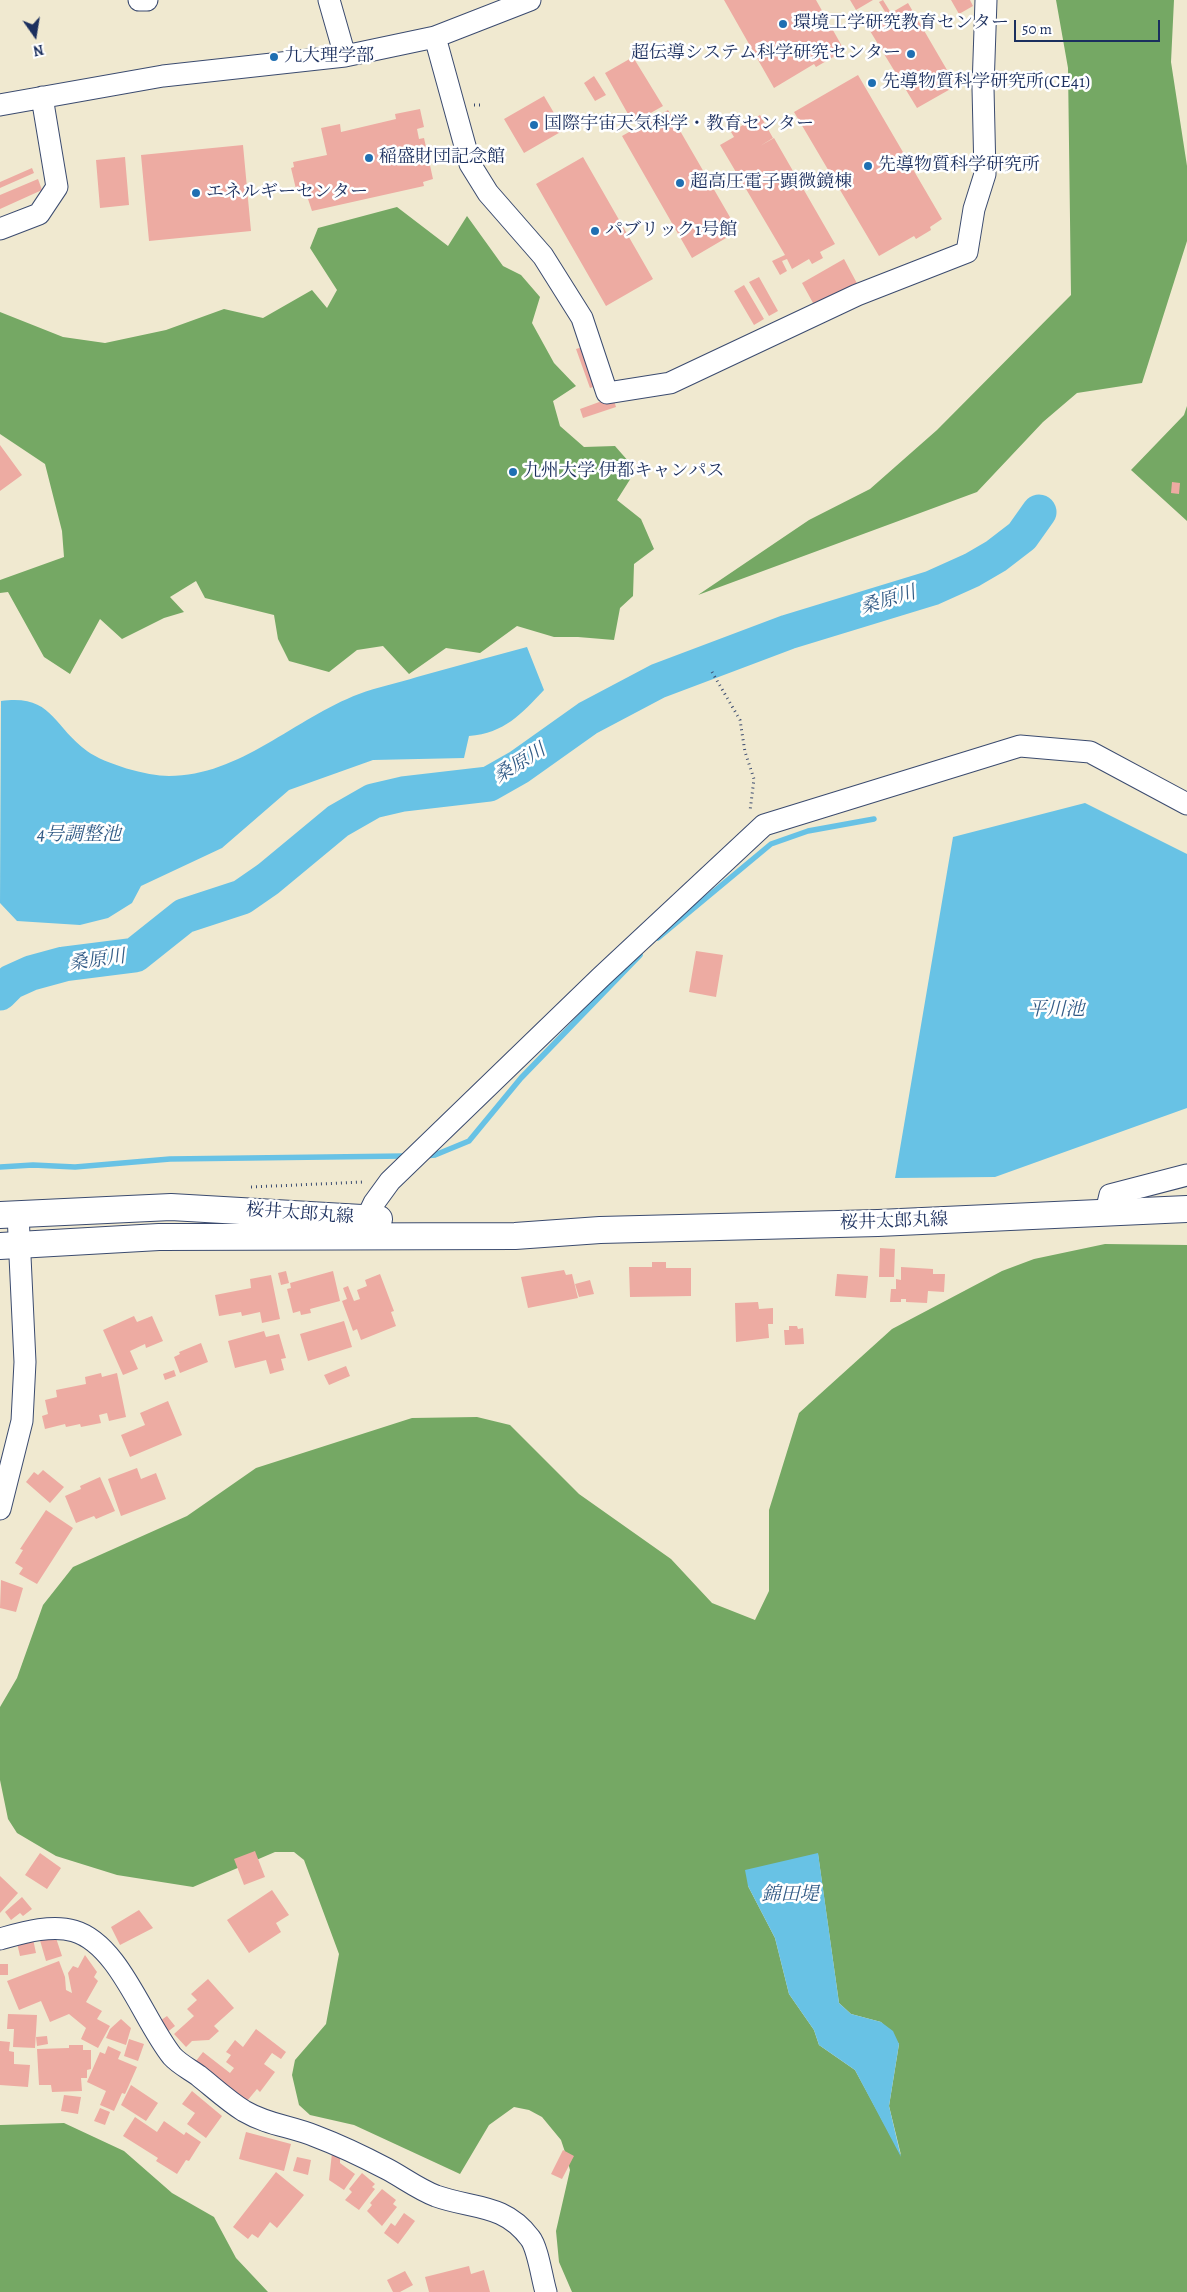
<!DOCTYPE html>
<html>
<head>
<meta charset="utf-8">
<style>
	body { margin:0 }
	#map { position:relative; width:1187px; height:2292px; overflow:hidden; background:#f0e9d0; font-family:Alegreya,serif }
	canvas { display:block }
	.north { position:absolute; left:10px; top:10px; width:50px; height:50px; -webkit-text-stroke:4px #fff; paint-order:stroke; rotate:167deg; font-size:14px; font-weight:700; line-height:20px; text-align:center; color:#1b2f5e }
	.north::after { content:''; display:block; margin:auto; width:18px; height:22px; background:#1b2f5e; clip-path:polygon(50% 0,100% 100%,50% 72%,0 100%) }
	.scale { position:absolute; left:1014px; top:20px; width:146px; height:22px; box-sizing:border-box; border:2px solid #1b2f5e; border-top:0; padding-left:6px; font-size:15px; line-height:18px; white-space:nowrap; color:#1b2f5e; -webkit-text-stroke:4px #fff; paint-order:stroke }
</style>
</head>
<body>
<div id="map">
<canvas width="1187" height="2292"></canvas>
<div class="north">N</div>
<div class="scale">50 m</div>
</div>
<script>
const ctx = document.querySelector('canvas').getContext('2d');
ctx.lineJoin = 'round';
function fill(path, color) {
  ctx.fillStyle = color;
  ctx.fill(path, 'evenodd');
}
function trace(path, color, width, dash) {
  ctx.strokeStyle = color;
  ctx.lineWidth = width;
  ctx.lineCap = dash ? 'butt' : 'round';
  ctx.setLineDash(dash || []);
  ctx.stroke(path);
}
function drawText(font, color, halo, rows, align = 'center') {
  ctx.font = font + ' Alegreya,"Noto Serif JP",serif';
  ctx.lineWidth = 5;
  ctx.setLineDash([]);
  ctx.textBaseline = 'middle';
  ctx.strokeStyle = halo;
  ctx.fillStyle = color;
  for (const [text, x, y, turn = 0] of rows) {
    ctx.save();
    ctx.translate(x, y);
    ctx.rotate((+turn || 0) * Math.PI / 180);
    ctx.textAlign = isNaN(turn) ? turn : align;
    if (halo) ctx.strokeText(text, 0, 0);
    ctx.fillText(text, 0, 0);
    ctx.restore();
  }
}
fill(new Path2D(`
	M 1056,0 L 1174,0 L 1171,62 L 1187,166 L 1187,241 L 1142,383 L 1077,393 L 1043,422 L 977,492 L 698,595 L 809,520 L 870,489 L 937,430 L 1071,295 L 1068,68 Z
	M 397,207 L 448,246 L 467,216 L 503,266 L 521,275 L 540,297 L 532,323 L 554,363 L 576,386 L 553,401 L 560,426 L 584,447 L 615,446 L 636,470 L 617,500 L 641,519 L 654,549 L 634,564 L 633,596 L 620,608 L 614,640 L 578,637 L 554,637 L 517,626 L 480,653 L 446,648 L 409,674 L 383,646 L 357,650 L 329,672 L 289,661 L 278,639 L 274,615 L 205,598 L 196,581 L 170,597 L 184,612 L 164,618 L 122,639 L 100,619 L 70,674 L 44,657 L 8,592 L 0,593 L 0,580 L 64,557 L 62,531 L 45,464 L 0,434 L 0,312 L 63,337 L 105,343 L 166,330 L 224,309 L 263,318 L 312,290 L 327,308 L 337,290 L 310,248 L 318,228 Z
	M 1187,406 L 1187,521 L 1131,470 L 1184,415 Z
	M 1105,1244 L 1187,1245 L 1187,2292 L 572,2292 L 559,2262 L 556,2231 L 570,2170 L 566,2155 L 561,2140 L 542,2117 L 529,2110 L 514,2107 L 489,2125 L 460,2174 L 354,2125 L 310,2115 L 299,2105 L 292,2075 L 295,2060 L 326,2024 L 339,1954 L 304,1860 L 294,1852 L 275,1852 L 193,1887 L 117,1875 L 56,1856 L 17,1833 L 8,1819 L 0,1780 L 0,1707 L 17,1678 L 43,1605 L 73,1567 L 187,1516 L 256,1468 L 412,1418 L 477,1417 L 510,1425 L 579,1494 L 671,1559 L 712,1603 L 755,1620 L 769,1591 L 769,1510 L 799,1413 L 892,1329 L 1002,1271 L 1034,1259 ZM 818,1854 L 839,2003 L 851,2014 L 881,2022 L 899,2044 L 889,2106 L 901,2155 L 855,2070 L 819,2045 L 814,2030 L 789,1994 L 775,1938 L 748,1886 Z
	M 64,2123 L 124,2151 L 172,2193 L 214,2217 L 236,2258 L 268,2292 L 0,2292 L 0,2125 Z`), '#75a864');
fill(new Path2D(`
	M 527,647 L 544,690 C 521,714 505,733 469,736 L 464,758 L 373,760 L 289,790 L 222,848 L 141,886 L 132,903 L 108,918 L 80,925 L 17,921 L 0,903 L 1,701 C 52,694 52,725 87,751 C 105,764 147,776 169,776 C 240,776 295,718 359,694 C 377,687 398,683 417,677 C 453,667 490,657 527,647 Z
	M 1085,803 L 1187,854 L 1187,1108 L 995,1177 L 895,1178 L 953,837 Z
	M 818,1853 L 839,2003 L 851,2014 L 881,2022 L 893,2031 L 899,2044 L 889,2106 L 901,2157 L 855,2070 L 819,2045 L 814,2030 L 789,1994 L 775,1938 L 748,1886 L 745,1870 Z`), '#68c2e5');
trace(new Path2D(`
	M 658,938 L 771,844 L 808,831 L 874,819
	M 425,1156 L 435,1155 L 469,1141 L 521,1078 L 640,955
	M 0,1167 L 33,1165 L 75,1167 L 170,1159 L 405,1156`), '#68c2e5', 5.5);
trace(new Path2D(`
	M 0,993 L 11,982 L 31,973 L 64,964 L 135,955 L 184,916 L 242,897 L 268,879 L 338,821 L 373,801 L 403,794 L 489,784 L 519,767 L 588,718 L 658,681 L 788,632 L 932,588 L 972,570 L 996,556 L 1022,536 L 1039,512`), '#68c2e5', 35);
fill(new Path2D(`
	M 724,0 L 816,0 L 843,48 L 834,54 L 835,56 L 816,67 L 814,64 L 774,88 Z
	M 850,0 L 873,0 L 856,10 Z
	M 883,0 L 891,13 L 908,3 L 954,82 L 952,83 L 954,87 L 917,108 L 867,26 L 887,15 L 879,2 Z
	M 951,0 L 970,0 L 973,6 L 959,14 Z
	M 633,57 L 663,106 L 633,123 L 605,73 Z
	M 858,75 L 942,219 L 930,227 L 931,230 L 916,239 L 914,236 L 879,256 L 794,112 Z
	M 594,76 L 606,95 L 595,101 L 584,83 Z
	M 544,96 L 564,130 L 524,153 L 504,119 Z
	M 420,109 L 424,127 L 417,129 L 419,139 L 424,138 L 433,179 L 423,182 L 424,186 L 312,211 L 304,187 L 296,189 L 291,168 L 294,167 L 293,162 L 327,155 L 321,128 L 340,124 L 341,132 L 396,119 L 395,114 Z
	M 668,110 L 738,231 L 692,258 L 622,136 Z
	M 760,115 L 773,138 L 760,146 L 774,138 L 835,244 L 820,252 L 823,258 L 812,264 L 809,259 L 792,269 L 787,259 L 782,261 L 787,271 L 780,275 L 772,261 L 785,255 L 720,145 L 734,137 L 731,132 Z
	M 243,145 L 251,231 L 149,241 L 141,155 Z
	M 125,157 L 129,205 L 100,208 L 96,160 Z
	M 583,157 L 653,279 L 606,306 L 536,184 Z
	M 32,168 L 34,173 L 0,188 L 0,182 Z
	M 38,179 L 42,190 L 0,209 L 0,195 Z
	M 844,259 L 860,289 L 818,312 L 802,283 Z
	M 759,277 L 778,311 L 769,316 L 749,282 Z
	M 744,285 L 764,319 L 754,325 L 734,291 Z
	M 586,346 L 600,385 L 590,388 L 576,349 Z
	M 613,397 L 616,407 L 583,418 L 580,409 Z
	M 0,445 L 22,475 L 0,491 Z
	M 1172,482 L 1180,483 L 1179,494 L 1171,493 Z
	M 696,951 L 723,955 L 716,997 L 689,992 Z
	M 880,1248 L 895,1249 L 894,1277 L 879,1277 Z
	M 652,1262 L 666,1262 L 666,1268 L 691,1268 L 691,1296 L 630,1297 L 629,1267 L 652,1267 Z
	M 901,1267 L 933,1269 L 933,1274 L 945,1274 L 944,1292 L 928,1291 L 927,1303 L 906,1302 L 906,1299 L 901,1299 L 901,1302 L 890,1302 L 891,1289 L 896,1289 L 896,1279 L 901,1280 Z
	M 564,1270 L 566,1275 L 572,1274 L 578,1298 L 528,1308 L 521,1277 Z
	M 286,1271 L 289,1283 L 281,1285 L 278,1273 Z
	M 333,1271 L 340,1301 L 310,1309 L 311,1313 L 301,1315 L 300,1311 L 293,1313 L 287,1289 L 291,1288 L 290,1283 Z
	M 380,1274 L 394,1311 L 391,1312 L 396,1326 L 361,1340 L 357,1329 L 353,1331 L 342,1301 L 347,1299 L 343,1288 L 348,1286 L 354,1301 L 360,1299 L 357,1290 L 367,1286 L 365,1280 Z
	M 837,1274 L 868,1276 L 866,1298 L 835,1296 Z
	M 271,1275 L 280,1319 L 262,1323 L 260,1312 L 242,1316 L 241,1312 L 219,1316 L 215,1295 L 251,1288 L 250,1279 Z
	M 590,1280 L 594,1294 L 579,1297 L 575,1284 Z
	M 758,1302 L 759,1309 L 773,1308 L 773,1324 L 768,1324 L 769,1338 L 736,1342 L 735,1303 Z
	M 134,1316 L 137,1322 L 152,1316 L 163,1341 L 146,1348 L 145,1344 L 130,1351 L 138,1369 L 123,1375 L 103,1330 Z
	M 344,1321 L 352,1347 L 308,1361 L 300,1334 Z
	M 789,1326 L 797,1326 L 798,1329 L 803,1328 L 804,1344 L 785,1345 L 784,1330 L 789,1330 Z
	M 264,1331 L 266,1337 L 279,1334 L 286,1358 L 281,1359 L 284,1370 L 270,1374 L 266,1360 L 235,1368 L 228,1341 Z
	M 201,1343 L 208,1362 L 180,1373 L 174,1357 L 180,1354 L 179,1352 Z
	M 346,1366 L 350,1376 L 329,1385 L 324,1375 Z
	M 174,1370 L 176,1376 L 165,1380 L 163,1374 Z
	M 101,1373 L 102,1377 L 117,1373 L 126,1417 L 109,1421 L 107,1413 L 99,1415 L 101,1423 L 81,1427 L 80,1424 L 66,1427 L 65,1424 L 45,1429 L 42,1416 L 48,1414 L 45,1400 L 57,1397 L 56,1390 L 86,1384 L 85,1377 Z
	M 168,1401 L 182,1435 L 130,1457 L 121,1435 L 145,1425 L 140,1413 Z
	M 137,1468 L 141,1479 L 156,1473 L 166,1499 L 121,1516 L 108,1479 Z
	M 43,1470 L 64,1487 L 50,1503 L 26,1482 L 34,1472 L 38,1475 Z
	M 100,1477 L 115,1511 L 96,1519 L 94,1516 L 76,1523 L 65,1496 L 81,1489 L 80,1486 Z
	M 46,1510 L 73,1528 L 37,1584 L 19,1574 L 23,1568 L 15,1563 L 23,1550 L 20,1549 Z
	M 1,1580 L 23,1588 L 16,1612 L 0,1608 Z
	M 255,1851 L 265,1877 L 244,1885 L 234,1859 Z
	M 40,1853 L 61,1868 L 47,1889 L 25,1875 Z
	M 0,1876 L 18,1893 L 0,1913 Z
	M 272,1890 L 289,1915 L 276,1923 L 281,1932 L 249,1953 L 227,1920 Z
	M 22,1897 L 32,1909 L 23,1916 L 20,1913 L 11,1920 L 5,1912 Z
	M 139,1910 L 153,1928 L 120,1945 L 111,1927 Z
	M 54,1932 L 62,1956 L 46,1961 L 39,1937 Z
	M 33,1939 L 36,1953 L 20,1956 L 17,1943 Z
	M 85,1955 L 97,1972 L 94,1977 L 98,1981 L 86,2002 L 102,2011 L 97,2019 L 110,2026 L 98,2048 L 81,2039 L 86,2028 L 69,2014 L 50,2022 L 41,2001 L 19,2010 L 7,1981 L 59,1961 L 65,1977 L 66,1990 L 72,1993 L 68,1973 L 73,1966 L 78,1968 Z
	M 0,1964 L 8,1964 L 8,1975 L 0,1975 Z
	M 208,1979 L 234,2008 L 214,2026 L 219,2031 L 209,2040 L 192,2041 L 186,2047 L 174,2034 L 194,2016 L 187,2009 L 197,2000 L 191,1994 Z
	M 8,2014 L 37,2015 L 35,2048 L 13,2047 L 14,2029 L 7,2029 Z
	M 167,2016 L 175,2026 L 165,2034 L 157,2023 Z
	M 121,2019 L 131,2028 L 126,2045 L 106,2038 L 110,2029 Z
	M 256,2029 L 286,2052 L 281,2059 L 272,2053 L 264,2064 L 275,2072 L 260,2092 L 257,2089 L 247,2101 L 192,2066 L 203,2052 L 230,2073 L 234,2068 L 226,2062 L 231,2055 L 226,2052 L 235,2040 L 243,2047 Z
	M 47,2036 L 48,2044 L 37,2046 L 36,2037 Z
	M 129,2039 L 144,2044 L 138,2061 L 124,2056 Z
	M 0,2041 L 10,2042 L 9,2051 L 14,2052 L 14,2064 L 30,2065 L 28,2087 L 0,2085 Z
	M 69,2045 L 83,2045 L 83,2050 L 91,2050 L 91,2069 L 87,2070 L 87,2078 L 81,2078 L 82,2091 L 52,2092 L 51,2085 L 39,2085 L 37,2049 L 69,2048 Z
	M 108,2046 L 121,2052 L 118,2059 L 137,2067 L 125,2094 L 122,2093 L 114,2111 L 100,2105 L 106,2091 L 87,2082 L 100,2052 L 105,2054 Z
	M 131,2085 L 158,2103 L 146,2121 L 121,2105 Z
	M 192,2091 L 222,2116 L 206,2138 L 187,2124 L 195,2113 L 182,2104 Z
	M 64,2095 L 81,2097 L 78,2114 L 61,2111 Z
	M 100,2108 L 110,2112 L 105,2125 L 94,2121 Z
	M 135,2117 L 157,2132 L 164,2121 L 184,2135 L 186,2132 L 201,2142 L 189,2161 L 186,2160 L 177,2174 L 156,2161 L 158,2158 L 123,2136 Z
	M 246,2132 L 291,2144 L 284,2171 L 239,2159 Z
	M 563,2150 L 574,2156 L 562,2179 L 551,2174 Z
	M 332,2153 L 340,2153 L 340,2163 L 355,2174 L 344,2190 L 329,2180 Z
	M 297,2157 L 311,2160 L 308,2175 L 293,2171 Z
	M 276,2172 L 304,2195 L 277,2228 L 270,2222 L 258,2238 L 252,2234 L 248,2239 L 233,2227 Z
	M 362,2173 L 375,2184 L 372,2187 L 375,2189 L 359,2210 L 345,2200 L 352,2192 L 349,2189 Z
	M 382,2189 L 396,2200 L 393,2204 L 397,2207 L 382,2226 L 367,2211 L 372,2205 L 370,2203 Z
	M 404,2213 L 415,2221 L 398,2244 L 384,2233 L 391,2223 L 395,2226 Z
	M 469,2266 L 471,2274 L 484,2270 L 490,2292 L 429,2292 L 425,2277 Z
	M 405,2271 L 413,2285 L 400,2292 L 393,2292 L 387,2280 Z`), '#edaba2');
const minor = new Path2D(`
	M 139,0 L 147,0
	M 329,0 L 345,56
	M 435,37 L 470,164 L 488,193 L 543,256 L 582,318 L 607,393 L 670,383 L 857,295 L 967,252 L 974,209 L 985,174 L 983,88 L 986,0
	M 0,105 L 163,76 L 345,56 L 435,37 L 530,0
	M 0,229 L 39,214 L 57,187 L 42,97
	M 1106,1212 L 1110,1195 L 1187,1175
	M 361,1230 L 374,1203 L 390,1181 L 601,977 L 764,825 L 1020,746 L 1090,752 L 1187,804
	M 0,1509 L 22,1421 L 25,1362 L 18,1214
	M 0,1939 C 22,1933 51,1924 74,1931 C 119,1944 143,2020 172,2056 C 179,2064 191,2070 199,2076 C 214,2088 228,2101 244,2111 C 268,2125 290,2126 315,2136 C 339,2145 364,2157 387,2169 C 404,2178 418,2189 436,2196 C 472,2209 504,2203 530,2238 C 538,2248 542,2279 546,2292`);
const major = new Path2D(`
	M 0,1215 L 171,1207 L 379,1219
	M 0,1246 L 159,1237 L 515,1236 L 600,1230 L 878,1223 L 1187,1209`);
trace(minor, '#3b4b6f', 23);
trace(major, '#3b4b6f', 28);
trace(new Path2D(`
	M 474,105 L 484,105
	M 712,672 L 740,720 L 745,752 L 754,779 L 750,811
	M 251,1187 L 364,1182`), '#3b4b6f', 3, [1, 4]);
trace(minor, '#fff', 21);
trace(major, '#fff', 26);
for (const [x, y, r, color] of [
	[783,24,5,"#1f6fb2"],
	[911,54,5,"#1f6fb2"],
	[274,57,5,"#1f6fb2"],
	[872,83,5,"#1f6fb2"],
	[534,125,5,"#1f6fb2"],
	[369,158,5,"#1f6fb2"],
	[868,166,5,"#1f6fb2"],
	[680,183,5,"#1f6fb2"],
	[196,193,5,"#1f6fb2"],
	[595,231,5,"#1f6fb2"],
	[513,472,5,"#1f6fb2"]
]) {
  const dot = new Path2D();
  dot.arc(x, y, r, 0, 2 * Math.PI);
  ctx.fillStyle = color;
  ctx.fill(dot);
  trace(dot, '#fff', 2);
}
drawText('18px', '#1b2f5e', '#fff', [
	["環境工学研究教育センター",793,24],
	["超伝導システム科学研究センター",901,54,"right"],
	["九大理学部",284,57],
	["先導物質科学研究所(CE41)",882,83],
	["国際宇宙天気科学・教育センター",544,125],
	["稲盛財団記念館",379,158],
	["先導物質科学研究所",878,166],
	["超高圧電子顕微鏡棟",690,183],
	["エネルギーセンター",206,193],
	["パブリック1号館",605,231],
	["九州大学 伊都キャンパス",523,472]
], 'left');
drawText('18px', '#1b2f5e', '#fff', [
	["桜井太郎丸線",300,1214,4],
	["桜井太郎丸線",894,1222,-2]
]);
drawText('italic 19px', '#325b86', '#fff', [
	["桑原川",888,601,-17],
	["桑原川",520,764,-32],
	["4号調整池",79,835],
	["桑原川",97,961,-8],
	["平川池",1056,1010],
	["錦田堤",790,1895]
]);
</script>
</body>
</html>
